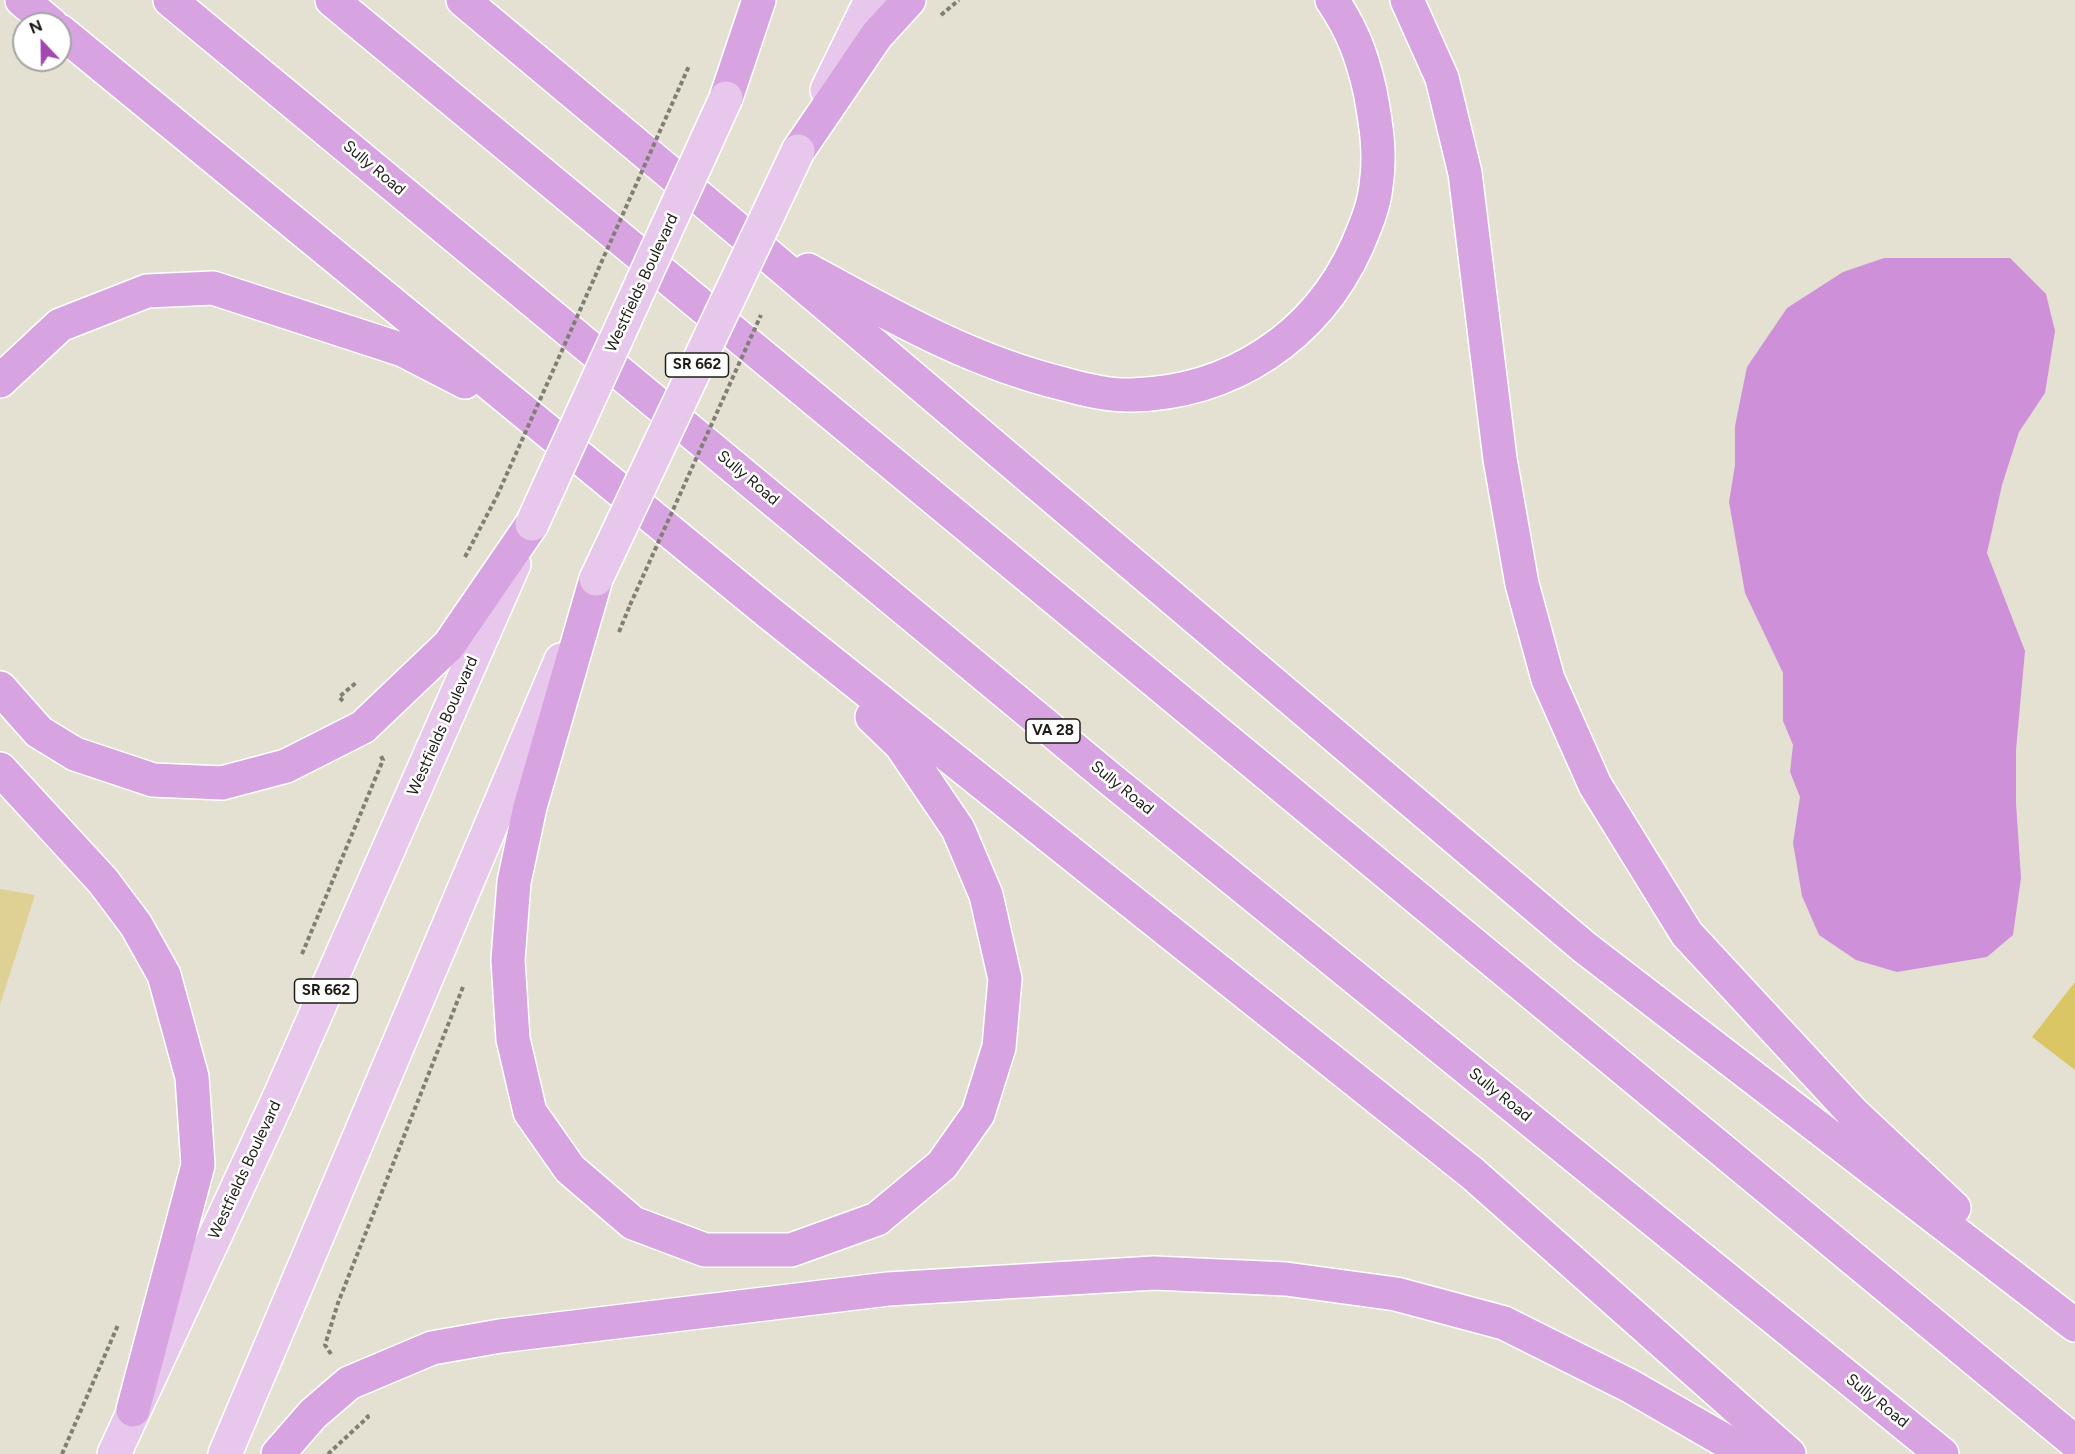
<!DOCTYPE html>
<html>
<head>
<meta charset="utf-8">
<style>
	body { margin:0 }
	#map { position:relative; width:2075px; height:1454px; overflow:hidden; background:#e4e1d3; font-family:Figtree,sans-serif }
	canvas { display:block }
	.north { position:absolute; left:12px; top:12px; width:60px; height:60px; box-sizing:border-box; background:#fff; border:2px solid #a5a4a2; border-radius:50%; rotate:338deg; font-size:16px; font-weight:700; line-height:24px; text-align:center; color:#1d1c17 }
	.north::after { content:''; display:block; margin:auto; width:21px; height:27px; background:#a348b3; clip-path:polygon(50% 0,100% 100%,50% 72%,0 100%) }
</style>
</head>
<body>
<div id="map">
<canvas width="2075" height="1454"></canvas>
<div class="north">N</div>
</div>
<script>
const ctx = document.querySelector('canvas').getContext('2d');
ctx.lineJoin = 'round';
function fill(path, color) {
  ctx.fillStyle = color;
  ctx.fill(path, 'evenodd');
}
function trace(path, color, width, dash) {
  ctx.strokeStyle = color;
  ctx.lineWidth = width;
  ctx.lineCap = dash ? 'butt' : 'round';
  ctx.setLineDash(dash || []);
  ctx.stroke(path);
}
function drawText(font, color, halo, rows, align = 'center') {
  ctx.font = font + ' Figtree,sans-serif';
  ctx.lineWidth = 5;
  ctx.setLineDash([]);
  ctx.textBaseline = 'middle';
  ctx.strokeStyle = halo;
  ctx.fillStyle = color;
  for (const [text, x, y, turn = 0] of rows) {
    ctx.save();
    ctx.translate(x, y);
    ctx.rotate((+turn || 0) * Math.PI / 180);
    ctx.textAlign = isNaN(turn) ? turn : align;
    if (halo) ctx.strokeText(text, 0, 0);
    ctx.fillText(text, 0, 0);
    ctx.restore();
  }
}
fill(new Path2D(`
	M 0,889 L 35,895 L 0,1005 Z`), '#dfd194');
fill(new Path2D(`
	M 1884,258 L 2010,258 L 2046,294 L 2055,331 L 2045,393 L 2019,432 L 2002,485 L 1987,553 L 2025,651 L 2016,750 L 2016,803 L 2021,878 L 2013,935 L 1987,957 L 1897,972 L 1856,960 L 1819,935 L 1802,896 L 1793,843 L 1800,797 L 1790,772 L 1793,745 L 1783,721 L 1783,673 L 1745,593 L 1729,502 L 1735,465 L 1735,426 L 1747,367 L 1787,308 L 1843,272 Z`), '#ce91d9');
fill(new Path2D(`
	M 2075,982 L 2075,1070 L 2032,1037 Z`), '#dbc665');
const primary = new Path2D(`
	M 827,90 L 871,0
	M 114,1454 L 278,1100 L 514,564
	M 225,1454 L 561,660`);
const motorway = new Path2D(`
	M 22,0 L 51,24
	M 170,0 L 1109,778 L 1942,1454
	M 332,0 L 2075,1442
	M 463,0 L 742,233 L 1584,947 L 2075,1325
	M 1407,0 L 1442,78 L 1465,173 L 1500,459 L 1522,584 L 1548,679 L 1595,785 L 1687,934 L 1852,1112 L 1954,1208
	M 60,31 L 767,611 L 1472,1173 L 1789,1454
	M 726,98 L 759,0
	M 798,151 L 877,35 L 909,0
	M 808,270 C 890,315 972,362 1064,384 C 1085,390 1109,396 1131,395 C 1231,393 1316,337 1357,246 C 1365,227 1374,207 1376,186 C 1381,154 1376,123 1370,91 C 1362,56 1353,31 1332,0
	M 0,381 L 60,325 L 147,291 L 213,288 L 403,350 L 465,382
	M 596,579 L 530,807 L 514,882 L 508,960 L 513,1039 L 530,1112 L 570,1169 L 633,1223 L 705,1250 L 791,1250 L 877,1219 L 942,1165 L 978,1114 L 999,1047 L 1005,979 L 986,895 L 958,829 L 901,745 L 872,717
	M 0,688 L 39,732 L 75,754 L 153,780 L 222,783 L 286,766 L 363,727 L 449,645 L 532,524
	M 0,769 L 103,881 L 136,925 L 164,975 L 192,1077 L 198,1165 L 133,1410
	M 278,1454 L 313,1414 L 349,1383 L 432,1348 L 500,1336 L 888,1289 L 1154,1273 L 1286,1279 L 1396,1294 L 1504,1323 L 1630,1386 L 1748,1454`);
trace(primary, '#fff', 36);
trace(motorway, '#fff', 36);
trace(new Path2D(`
	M 941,15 L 959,0
	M 465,557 L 497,496
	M 619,632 L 630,605
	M 343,701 L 339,697 L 357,682
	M 302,954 L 383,760 L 380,754
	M 331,1354 L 325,1345 L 338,1303 L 463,987
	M 62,1454 L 118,1325
	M 328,1454 L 368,1417 L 365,1413`), '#817f75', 4, [4.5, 3]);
trace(primary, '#e7c8ec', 33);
trace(motorway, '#d7a3e0', 33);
const primaryBridge = new Path2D(`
	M 532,524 L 726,98
	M 596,579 L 798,151`);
trace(primaryBridge, '#fff', 36, []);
trace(new Path2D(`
	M 497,496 L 689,66
	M 630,605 L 761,315`), '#817f75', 4, [4.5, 3]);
trace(primaryBridge, '#e7c8ec', 33);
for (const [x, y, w] of [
	[697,365,63],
	[1053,731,54],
	[326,991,63]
]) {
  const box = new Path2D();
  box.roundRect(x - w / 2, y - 12, w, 24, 4.5);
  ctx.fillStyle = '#fff';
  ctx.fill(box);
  trace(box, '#1d1c17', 1.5);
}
drawText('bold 15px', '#1d1c17', null, [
	["SR 662",697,365],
	["VA 28",1053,731],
	["SR 662",326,991]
]);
drawText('16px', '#1d1c17', '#fff', [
	["Sully Road",374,168,40],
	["Westfields Boulevard",642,283,-65],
	["Sully Road",748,478,40],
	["Westfields Boulevard",443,726,-66],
	["Sully Road",1122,788,39],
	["Sully Road",1500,1095,39],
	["Westfields Boulevard",245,1170,-65],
	["Sully Road",1877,1401,39]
]);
</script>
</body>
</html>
